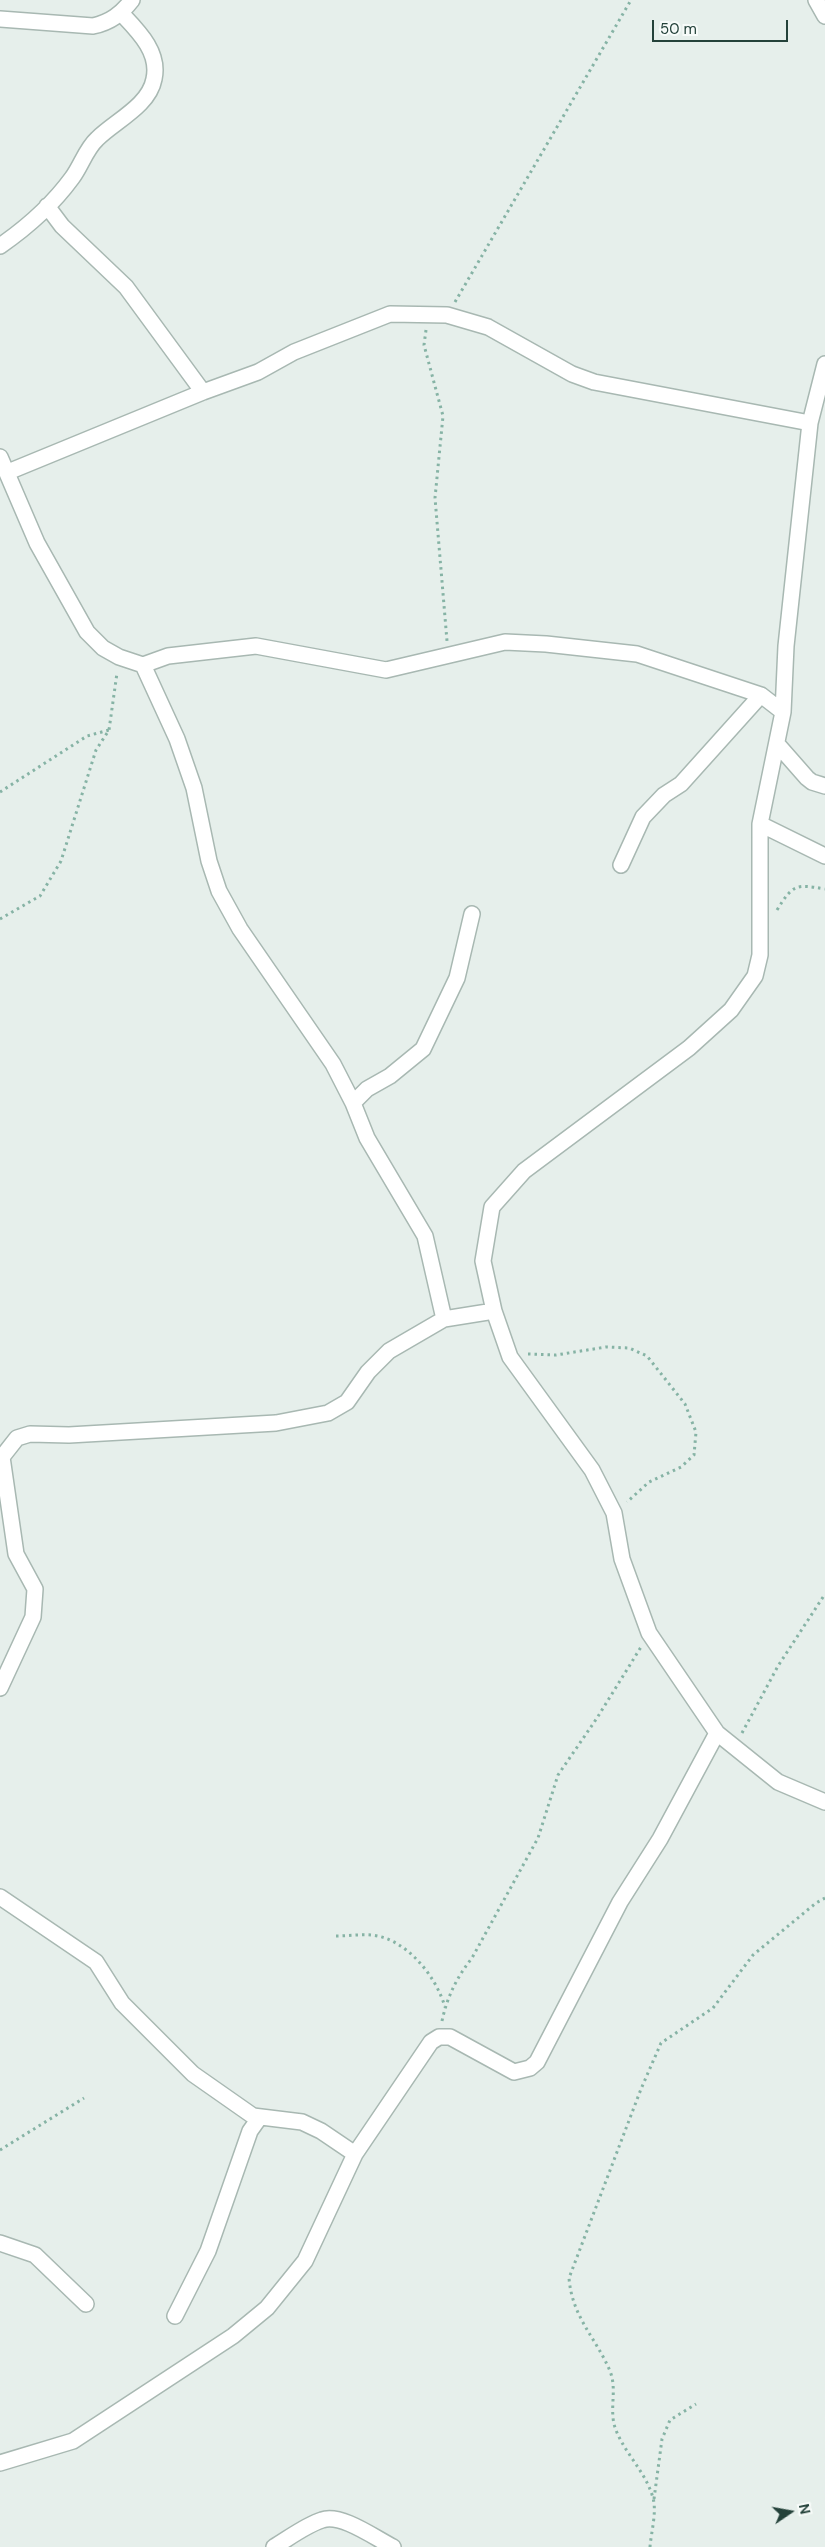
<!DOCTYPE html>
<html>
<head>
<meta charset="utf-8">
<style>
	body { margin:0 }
	#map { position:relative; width:825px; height:2547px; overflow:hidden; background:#e6efeb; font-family:"DM Sans",sans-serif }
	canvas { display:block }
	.north { position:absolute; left:765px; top:2487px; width:50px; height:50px; -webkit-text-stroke:4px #f7fbf9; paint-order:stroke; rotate:78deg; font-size:14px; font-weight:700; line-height:20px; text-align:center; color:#24423a }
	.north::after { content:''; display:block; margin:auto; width:18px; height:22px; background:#24423a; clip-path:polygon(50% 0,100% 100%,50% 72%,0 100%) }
	.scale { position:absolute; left:652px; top:20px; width:136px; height:22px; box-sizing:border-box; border:2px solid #24423a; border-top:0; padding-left:6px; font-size:15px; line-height:18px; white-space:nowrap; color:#24423a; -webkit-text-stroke:4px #f7fbf9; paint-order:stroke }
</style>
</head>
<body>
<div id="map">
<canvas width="825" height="2547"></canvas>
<div class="north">N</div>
<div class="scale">50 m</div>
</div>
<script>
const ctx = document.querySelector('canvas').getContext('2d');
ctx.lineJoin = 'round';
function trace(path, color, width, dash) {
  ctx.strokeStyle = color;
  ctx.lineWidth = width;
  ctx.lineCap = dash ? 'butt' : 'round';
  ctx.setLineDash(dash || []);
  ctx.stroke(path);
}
const street = new Path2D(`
	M 816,0 L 825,16
	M 0,19 L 93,26 C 111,22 121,14 132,0
	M 47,206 L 62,226 L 126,287 L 203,392
	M 0,246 C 26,228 53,204 72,178 C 81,166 86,149 97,139 C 115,121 149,106 154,79 C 160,52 138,31 121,13
	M 825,364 L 810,423 L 786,646 L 783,712 L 760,824 L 760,955 L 755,976 L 731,1010 L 689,1048 L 524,1171 L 492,1207 L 483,1261 L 494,1311 L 510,1357 L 592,1470 L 614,1513 L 622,1559 L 649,1633 L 717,1733 L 778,1782 L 825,1802
	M 0,457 L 37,543 L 87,632 L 103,648 L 119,657 L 143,665 L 168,656 L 256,646 L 386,670 L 505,642 L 546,644 L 637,654 L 761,695 L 783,712
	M 8,472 L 203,392 L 258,372 L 294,352 L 390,314 L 447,315 L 488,327 L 572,374 L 594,382 L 810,423
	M 143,665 L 177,739 L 194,788 L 209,861 L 219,891 L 240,929 L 333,1064 L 353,1103 L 367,1138 L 425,1236 L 444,1319
	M 778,745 L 807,778 L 812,782 L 825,786
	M 760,824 L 825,856
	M 621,865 L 643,817 L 664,795 L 681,784 L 761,695
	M 353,1103 L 367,1089 L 390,1076 L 423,1049 L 457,978 L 472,914
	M 0,1688 L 33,1617 L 35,1589 L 16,1554 L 2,1457 L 17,1438 L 30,1434 L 69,1435 L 276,1423 L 328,1413 L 347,1402 L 368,1372 L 389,1351 L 444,1319 L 494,1311
	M 0,1897 L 96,1962 L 122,2003 L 193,2074 L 253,2116 L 302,2122 L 321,2131 L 355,2154
	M 0,2243 L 35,2255 L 86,2304
	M 175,2316 L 208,2251 L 250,2131 L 260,2117
	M 0,2463 L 73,2441 L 233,2336 L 267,2308 L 305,2261 L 355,2154 L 431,2042 L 439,2037 L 450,2037 L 514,2072 L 530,2068 L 537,2062 L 620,1902 L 660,1839 L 717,1733
	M 274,2547 C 289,2538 306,2525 322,2520 C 341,2513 375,2538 393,2547`);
trace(street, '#a8b8b2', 18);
trace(new Path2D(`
	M 455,302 L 631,0
	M 426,330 L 424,345 L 443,416 L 435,498 L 447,641
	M 0,792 L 87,736 L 109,730
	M 777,910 C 793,884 796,884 825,889
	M 0,919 L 40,896 L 61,861 L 96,750 L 109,730 L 117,673
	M 528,1354 L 556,1355 L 606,1347 L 629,1348 L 647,1356 L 685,1404 L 696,1432 L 694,1455 L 681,1467 L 649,1482 L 627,1502
	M 742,1733 L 778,1666 L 825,1594
	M 336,1936 C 348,1936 360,1934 371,1935 C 406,1938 436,1976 445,2007
	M 442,2021 C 447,1997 457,1977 472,1958 L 538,1838 L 558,1775 L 597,1718 L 641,1647
	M 0,2150 L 84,2098
	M 654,2499 L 662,2439 L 670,2420 L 696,2404
	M 650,2547 C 651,2533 657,2512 653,2498 C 646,2471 621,2450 614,2424 C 610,2406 617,2389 610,2371 C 596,2338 572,2317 569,2278 L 641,2089 L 661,2043 L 713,2008 L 753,1955 L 816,1903 L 825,1898`), '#86b3a5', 3, [2.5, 4]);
trace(street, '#fff', 15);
</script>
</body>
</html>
